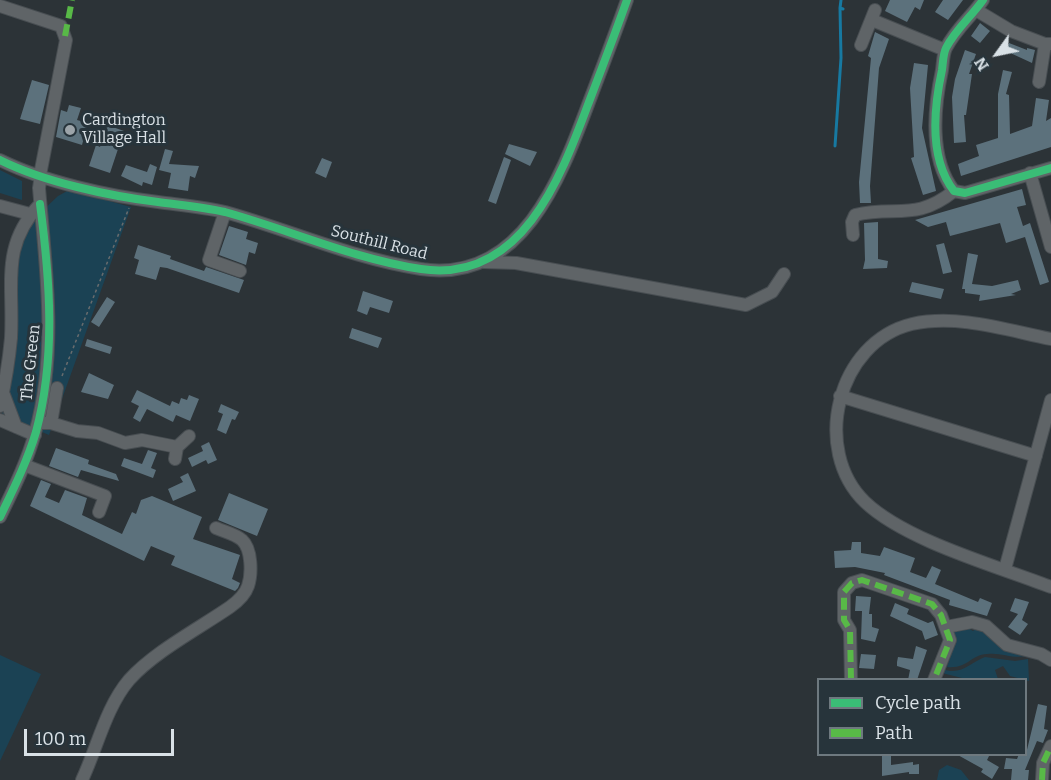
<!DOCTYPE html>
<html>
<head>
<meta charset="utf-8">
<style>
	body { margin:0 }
	#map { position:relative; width:1051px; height:780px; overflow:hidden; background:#2c3337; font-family:Bitter,serif }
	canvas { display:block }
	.legend { position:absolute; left:817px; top:678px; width:210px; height:78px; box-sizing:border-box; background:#27343b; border:2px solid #6e797f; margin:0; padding:8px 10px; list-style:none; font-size:18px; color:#d9e1e6 }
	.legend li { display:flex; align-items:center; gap:12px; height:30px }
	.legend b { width:30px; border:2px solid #6e797f }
	.north { position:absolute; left:967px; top:24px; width:60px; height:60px; -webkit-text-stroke:4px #27343b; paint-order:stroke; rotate:237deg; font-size:16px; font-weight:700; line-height:24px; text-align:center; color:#d9e1e6 }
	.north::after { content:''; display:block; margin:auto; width:21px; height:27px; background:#d9e1e6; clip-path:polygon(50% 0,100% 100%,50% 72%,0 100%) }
	.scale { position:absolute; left:24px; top:729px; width:150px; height:27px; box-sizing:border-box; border:3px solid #d9e1e6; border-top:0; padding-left:8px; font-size:18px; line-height:21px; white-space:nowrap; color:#d9e1e6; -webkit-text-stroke:4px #27343b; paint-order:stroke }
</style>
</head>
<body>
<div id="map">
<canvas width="1051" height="780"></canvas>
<ul class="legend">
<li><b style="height:8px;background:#3abd76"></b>Cycle path</li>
<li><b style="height:8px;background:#58b947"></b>Path</li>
</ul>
<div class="north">N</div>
<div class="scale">100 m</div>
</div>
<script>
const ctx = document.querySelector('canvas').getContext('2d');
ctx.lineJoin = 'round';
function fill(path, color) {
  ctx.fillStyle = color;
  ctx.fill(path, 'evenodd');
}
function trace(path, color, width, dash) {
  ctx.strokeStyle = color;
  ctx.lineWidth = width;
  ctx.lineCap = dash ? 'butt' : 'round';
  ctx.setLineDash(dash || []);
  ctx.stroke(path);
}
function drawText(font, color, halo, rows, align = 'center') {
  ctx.font = font + ' Bitter,serif';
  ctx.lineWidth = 6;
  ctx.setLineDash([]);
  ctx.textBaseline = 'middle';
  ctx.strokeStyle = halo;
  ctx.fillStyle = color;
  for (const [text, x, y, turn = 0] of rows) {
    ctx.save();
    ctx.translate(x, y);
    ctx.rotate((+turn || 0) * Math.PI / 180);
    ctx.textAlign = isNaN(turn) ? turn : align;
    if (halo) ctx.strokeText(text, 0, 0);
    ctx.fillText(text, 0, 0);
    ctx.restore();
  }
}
fill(new Path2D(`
	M 0,170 L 22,181 L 22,200 L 0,193 Z
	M 69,190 L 131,207 L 49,435 L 2,415 L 8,384 L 13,280 L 19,233 L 58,196 Z
	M 964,626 L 973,631 L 978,627 L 1026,656 C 1012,659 1001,652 987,654 C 970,655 968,669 947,667 L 953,648 L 952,632 Z
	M 0,655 L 41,674 L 0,761 Z
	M 985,657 L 1015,661 L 1028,659 L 1029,681 L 1010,676 L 1003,666 L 995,670 L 998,679 L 966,679 L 942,673 L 942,669 C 962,676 969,663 985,657 Z
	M 947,765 L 961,770 L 969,780 L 937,780 L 939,770 Z`), '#1b4254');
trace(new Path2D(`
	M 840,8 L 841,0
	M 835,146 L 841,58 L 840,8 L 843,9`), '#1779a1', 3);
fill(new Path2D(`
	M 890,0 L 924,0 L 920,10 L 915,7 L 907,22 L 885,11 Z
	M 943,0 L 963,0 L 948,20 L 935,12 Z
	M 980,23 L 990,31 L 980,43 L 971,36 Z
	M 875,32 L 889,39 L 879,68 L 870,186 L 871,203 L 860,203 L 859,182 L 871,58 L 868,56 Z
	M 1009,43 L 1027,50 L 1027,48 L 1035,50 L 1032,63 L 1006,51 Z
	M 965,50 L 976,54 L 969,74 L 972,74 L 966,115 L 964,115 L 966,142 L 954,143 L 952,97 L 955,79 Z
	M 914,63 L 928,65 L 922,128 L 936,191 L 923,195 L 911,158 L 914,157 L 910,88 Z
	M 1003,70 L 1012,72 L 1006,94 L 1009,95 L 1010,134 L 1032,126 L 1036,98 L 1049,100 L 1046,121 L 1051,118 L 1051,147 L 961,176 L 958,164 L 979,156 L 976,145 L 998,138 L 998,94 Z
	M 32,80 L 49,85 L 40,124 L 20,119 Z
	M 69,105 L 81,108 L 77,120 L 88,123 L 82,145 L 56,137 L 61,110 L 67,112 Z
	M 107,125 L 124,131 L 110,173 L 89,166 L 96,145 L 100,147 Z
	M 509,144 L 537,152 L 530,166 L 505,154 Z
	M 165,149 L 173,151 L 169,164 L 199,166 L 195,178 L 190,176 L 188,191 L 168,188 L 171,173 L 159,170 Z
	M 504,157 L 511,160 L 496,204 L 488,201 Z
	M 322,158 L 332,162 L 326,178 L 315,173 Z
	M 150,164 L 157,167 L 152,185 L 143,182 L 142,186 L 121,176 L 126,165 L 147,172 Z
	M 1022,189 L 1026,205 L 1017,207 L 1023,226 L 1030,223 L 1049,282 L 1040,285 L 1025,237 L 1006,243 L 1000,223 L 950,236 L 946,222 L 928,227 L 915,220 Z
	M 878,222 L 878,259 L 888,261 L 887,268 L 863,269 L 865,260 L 864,223 Z
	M 229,226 L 248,232 L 246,239 L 258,243 L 255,254 L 249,252 L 246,265 L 219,255 Z
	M 944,243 L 952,272 L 943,274 L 936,245 Z
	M 138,245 L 171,256 L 170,259 L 204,271 L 206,267 L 244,280 L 239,293 L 167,268 L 160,267 L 156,280 L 135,274 L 139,260 L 134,258 Z
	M 968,253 L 978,255 L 972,284 L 992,286 L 1018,280 L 1021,290 L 1011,294 L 1016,295 L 979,301 L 980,295 L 965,293 L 965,289 L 962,289 Z
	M 912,282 L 944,289 L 941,299 L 909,292 Z
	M 363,291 L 393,301 L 389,313 L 370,307 L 367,315 L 357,311 Z
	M 107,297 L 115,302 L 99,327 L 91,322 Z
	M 352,328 L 382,338 L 378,348 L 349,338 Z
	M 87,339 L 112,347 L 110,354 L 85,346 Z
	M 89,373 L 114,385 L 108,399 L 81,392 Z
	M 137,390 L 170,406 L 172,401 L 179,404 L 181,398 L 187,400 L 189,395 L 199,399 L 190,421 L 176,415 L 173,422 L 147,409 L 140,422 L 133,418 L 139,406 L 131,402 Z
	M 221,404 L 239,412 L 235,420 L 232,419 L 226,434 L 217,430 L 223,414 L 218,412 Z
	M 209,442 L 217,460 L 208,464 L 206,460 L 192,467 L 188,458 L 203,451 L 201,446 Z
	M 56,448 L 89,460 L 88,464 L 116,474 L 119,481 L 81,470 L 78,477 L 49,466 Z
	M 148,450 L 157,453 L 151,468 L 156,470 L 153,478 L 121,466 L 124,458 L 142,464 Z
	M 188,473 L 196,491 L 173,501 L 168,489 L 183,482 L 180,477 Z
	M 41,480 L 51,484 L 45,497 L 59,503 L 65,490 L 87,498 L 82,515 L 122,534 L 132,512 L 136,514 L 141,500 L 152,496 L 202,517 L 193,539 L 240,555 L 232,579 L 240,583 L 238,588 L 235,591 L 171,565 L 175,556 L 151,546 L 144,561 L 30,506 Z
	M 229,493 L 268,509 L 257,536 L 218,520 Z
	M 852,542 L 861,542 L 861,553 L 880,556 L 884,547 L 915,558 L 910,572 L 926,578 L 932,566 L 941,570 L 935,584 L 978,602 L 980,598 L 992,603 L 987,616 L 949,605 L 950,600 L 884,575 L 885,573 L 855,567 L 835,568 L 834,551 L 851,550 Z
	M 856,596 L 871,597 L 869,614 L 872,614 L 872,627 L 879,629 L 875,642 L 861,639 L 862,611 L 855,611 Z
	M 1015,598 L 1029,602 L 1022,620 L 1028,624 L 1020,635 L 1008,627 L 1018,614 L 1010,611 Z
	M 895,603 L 909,609 L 907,614 L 928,623 L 933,621 L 938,635 L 925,640 L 922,631 L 890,616 Z
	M 916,646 L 927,650 L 917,680 L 908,680 L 910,670 L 897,666 L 897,662 L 898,657 L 913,659 Z
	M 861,654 L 876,655 L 874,669 L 859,668 Z
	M 1038,704 L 1047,706 L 1044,729 L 1048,730 L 1043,743 L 1037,741 L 1025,770 L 1029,770 L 1028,780 L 1011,780 L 1012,769 L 1004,769 L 1006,758 L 1017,759 L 1019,754 L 1026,754 Z
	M 882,754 L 891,754 L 891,765 L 913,762 L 913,765 L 919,764 L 919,774 L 909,774 L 909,772 L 882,776 Z
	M 956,754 L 990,754 L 987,760 L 999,767 L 992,779 L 981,772 L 983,769 Z`), '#5c717c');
const minor = new Path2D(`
	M 983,0 C 971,17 956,29 946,48 C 943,54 943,63 942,70 C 934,107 929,159 954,191 L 965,193 L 1051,168
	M 0,6 L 61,26 L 66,40 L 40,175
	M 976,10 L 1011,31 L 1045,44 L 1051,44
	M 872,20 L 945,50
	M 861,45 L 875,10
	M 1039,82 L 1045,44
	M 0,160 C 44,182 109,196 158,202 C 180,205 203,207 225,212 C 290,230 354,259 421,269 C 522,284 561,177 589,102 C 602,68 615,34 627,0
	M 1030,173 L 1051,247
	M 0,206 L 30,214
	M 225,212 L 209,260 L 240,271
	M 853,235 L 852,222 L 855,215 C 896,205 915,222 954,191
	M 484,262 L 516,263 L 746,305 L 772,292 L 784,274
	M 1051,339 C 1006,330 958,314 912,324 C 837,342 811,450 865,502 C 906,541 997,566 1051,587
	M 4,395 L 16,427
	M 840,396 L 1036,456
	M 0,406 C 5,384 9,360 11,338 C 14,283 0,247 40,204
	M 0,420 L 35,435
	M 38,423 L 51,423 L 77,431 L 98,433 L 125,443 L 142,440 L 177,447 L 175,459
	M 51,423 L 57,388
	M 177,447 L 189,436
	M 24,465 L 105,496 L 99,512
	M 0,517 C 13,490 27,462 35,433 C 58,352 46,270 39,188 L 41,175
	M 1005,569 L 1051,400
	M 946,627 L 972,622 L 986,626 L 1007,645 L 1041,654 L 1051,660
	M 851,680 L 850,630 L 844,620 L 844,592 L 852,583 L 862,580 L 932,604 L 941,615 L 950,640 L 934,680
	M 82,780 C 97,748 106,707 129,680 C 154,652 198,629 230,607 C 237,602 245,595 248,586 C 252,574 252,549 242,540 C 235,534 225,532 216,528
	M 1042,780 L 1043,763 L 1051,746`);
trace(minor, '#484e52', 14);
trace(new Path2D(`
	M 62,376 L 129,208`), '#686c6e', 1.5, [3, 3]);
trace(minor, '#5f6467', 12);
trace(new Path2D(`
	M 65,36 L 72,0
	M 851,680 L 850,630 L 844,620 L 844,592 L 852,583 L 862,580 L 932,604 L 941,615 L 950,640 L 934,680
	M 1042,780 L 1043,763 L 1051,746`), '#58b947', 6, [12, 6]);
trace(new Path2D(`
	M 983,0 C 971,17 956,29 946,48 C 943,54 943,63 942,70 C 934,107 929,159 954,191 L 965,193 L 1051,168
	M 0,160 C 44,182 109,196 158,202 C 180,205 203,207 225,212 C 290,230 354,259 421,269 C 522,284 561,177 589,102 C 602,68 615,34 627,0
	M 0,517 C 13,490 27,462 36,432 C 56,358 50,279 40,204`), '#3abd76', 8);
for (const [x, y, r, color] of [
	[70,130,6,"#9ca4a9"]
]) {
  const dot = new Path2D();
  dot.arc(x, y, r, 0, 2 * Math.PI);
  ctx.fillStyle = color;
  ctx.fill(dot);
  trace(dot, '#27343b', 2);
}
drawText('16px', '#d9e1e6', '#27343b', [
	["Cardington",82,121],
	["Village Hall",82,139]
], 'left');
drawText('16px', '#d9e1e6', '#27343b', [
	["Southill Road",379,243,14],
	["The Green",31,363,-84]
]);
</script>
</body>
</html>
